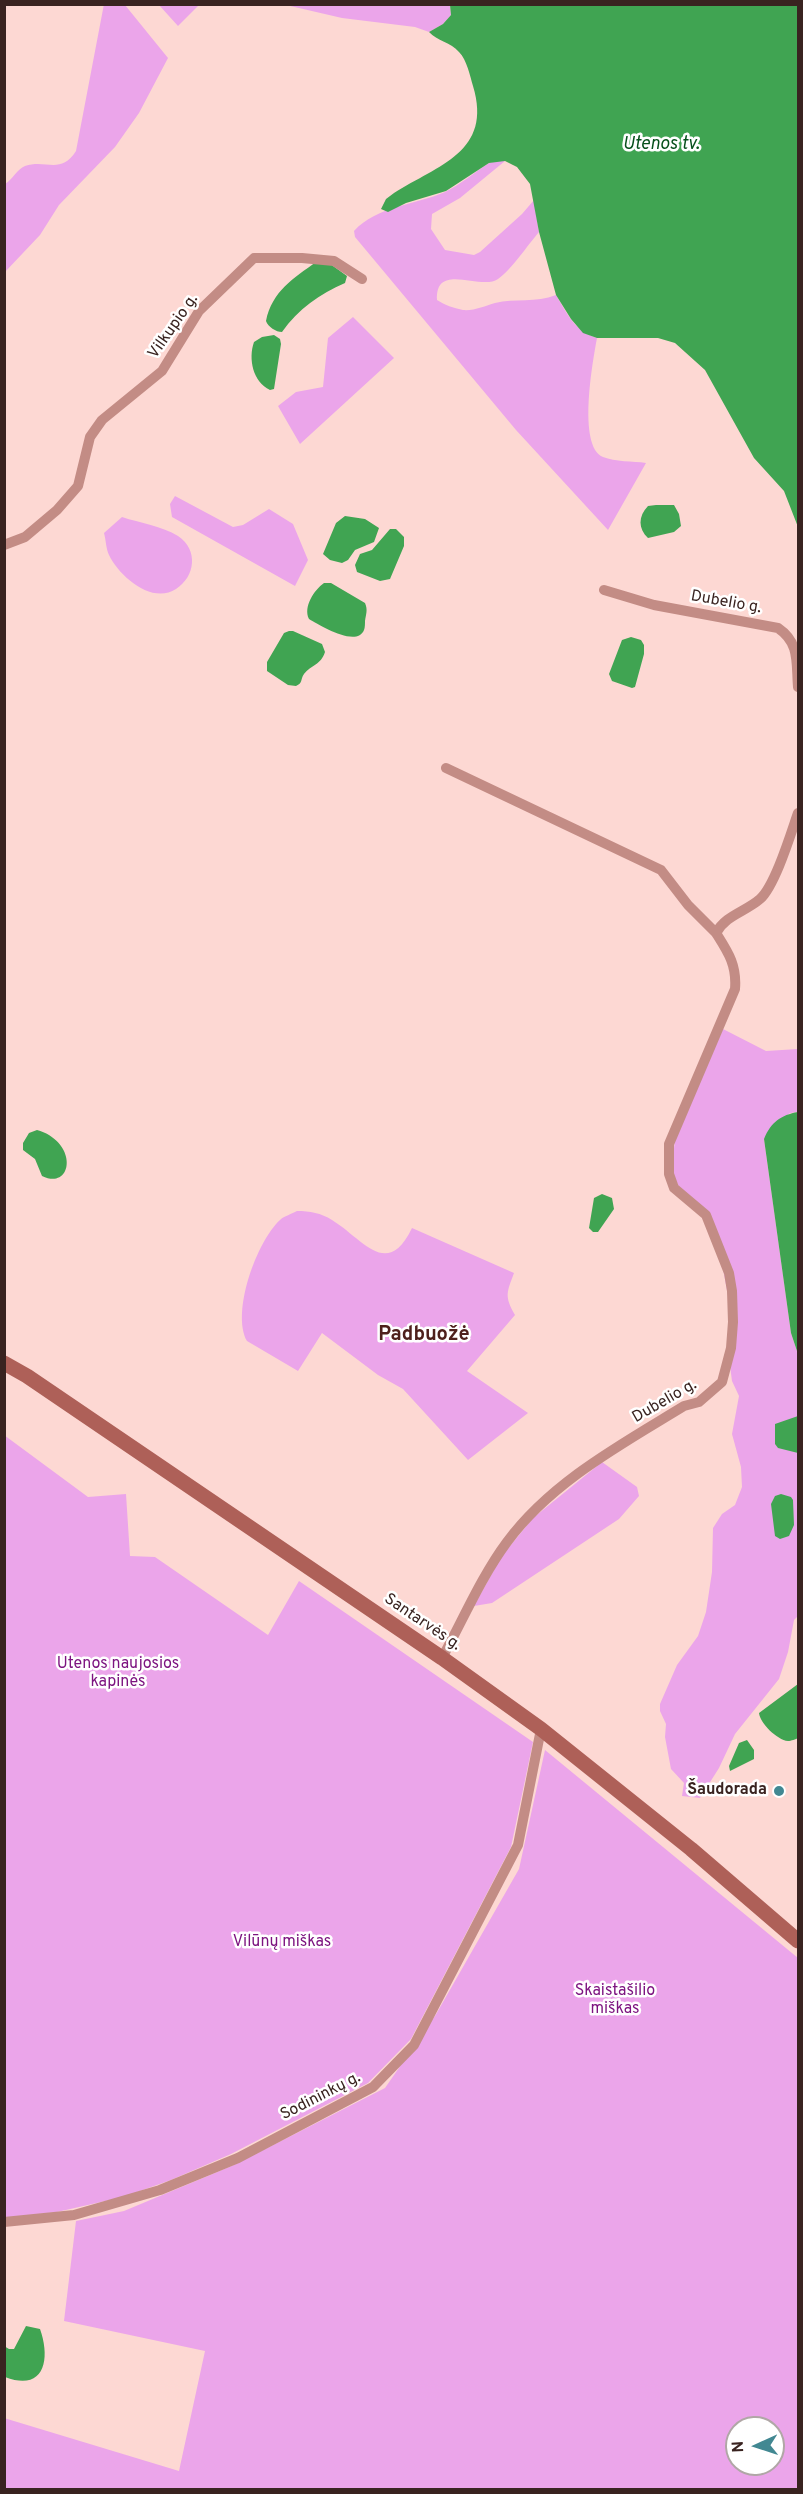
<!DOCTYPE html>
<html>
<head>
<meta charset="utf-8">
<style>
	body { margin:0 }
	#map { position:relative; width:803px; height:2494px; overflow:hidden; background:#fdd8d3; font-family:Overpass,sans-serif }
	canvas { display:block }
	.frame { position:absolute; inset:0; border:6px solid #392320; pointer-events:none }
	.north { position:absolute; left:725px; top:2416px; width:60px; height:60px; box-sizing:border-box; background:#fff; border:2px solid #b0a7a6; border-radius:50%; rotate:267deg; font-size:16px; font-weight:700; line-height:24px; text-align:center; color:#392320 }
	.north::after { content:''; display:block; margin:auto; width:21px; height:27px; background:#428892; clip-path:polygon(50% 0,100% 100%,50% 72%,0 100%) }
</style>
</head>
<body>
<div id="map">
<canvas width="803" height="2494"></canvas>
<div class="frame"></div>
<div class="north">N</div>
</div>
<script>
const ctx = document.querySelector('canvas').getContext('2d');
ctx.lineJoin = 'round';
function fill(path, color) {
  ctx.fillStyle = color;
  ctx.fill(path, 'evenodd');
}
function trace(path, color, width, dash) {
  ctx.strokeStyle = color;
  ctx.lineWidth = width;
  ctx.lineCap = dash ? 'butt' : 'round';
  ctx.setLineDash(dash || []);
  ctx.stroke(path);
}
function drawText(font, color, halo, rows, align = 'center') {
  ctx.font = font + ' Overpass,sans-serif';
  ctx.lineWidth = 5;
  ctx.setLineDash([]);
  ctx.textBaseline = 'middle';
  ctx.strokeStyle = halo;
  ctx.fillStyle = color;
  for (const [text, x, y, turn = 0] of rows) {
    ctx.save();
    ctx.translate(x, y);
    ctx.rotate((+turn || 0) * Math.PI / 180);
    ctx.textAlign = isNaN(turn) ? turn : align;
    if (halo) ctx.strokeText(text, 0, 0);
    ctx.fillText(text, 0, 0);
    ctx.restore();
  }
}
fill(new Path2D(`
	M 104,4 L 125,5 L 168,58 L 139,113 L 115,147 L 59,205 L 40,235 L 5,272 L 5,184 C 13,179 17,169 25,166 C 46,159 61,175 76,151 Z
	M 159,5 L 199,5 L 178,26 Z
	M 286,5 L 450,5 L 451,15 L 443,24 L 429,32 L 415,27 L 342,18 Z
	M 496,161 L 505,161 L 460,198 L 432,214 L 431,229 L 445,250 L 474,255 L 480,252 L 522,214 L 534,200 L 539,232 C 527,246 512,269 498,279 C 481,291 435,261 437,300 C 445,305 453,308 463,310 C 474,311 485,306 495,303 C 515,298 536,303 556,295 C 568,315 574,330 597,338 C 593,360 577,446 603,457 C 615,462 633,461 646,463 L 608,530 L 516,430 L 355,237 L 354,231 C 377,206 415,205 445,192 C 460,185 475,172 489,163 Z
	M 353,317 L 394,358 L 300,444 L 278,406 L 296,392 L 323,387 L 328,338 Z
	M 175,496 L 233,527 L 243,525 L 269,509 L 293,524 L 308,560 L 295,586 L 172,517 L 170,504 Z
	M 122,517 C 140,523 162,526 178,536 C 199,550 195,577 176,589 C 152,605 119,576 109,555 C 106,549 106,540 104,533 Z
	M 723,1029 L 766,1051 L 798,1049 L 798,1112 L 790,1113 L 764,1139 L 791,1333 L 798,1354 L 798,1616 L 794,1620 L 788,1652 L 779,1679 L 735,1734 L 719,1768 L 700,1798 L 682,1796 L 684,1783 L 671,1769 L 665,1737 L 666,1724 L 660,1711 L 660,1704 L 677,1665 L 698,1636 L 706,1612 L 712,1572 L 713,1528 L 722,1514 L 735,1505 L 742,1487 L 741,1467 L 732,1434 L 739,1396 L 732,1381 L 730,1366 L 735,1333 L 715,1226 L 680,1189 L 672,1172 L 675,1137 Z
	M 297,1211 C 310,1211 321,1213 332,1220 C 363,1239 387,1280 412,1228 L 514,1273 C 507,1292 504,1296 515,1315 L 467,1371 L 528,1413 L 468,1460 L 403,1389 L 378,1375 L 322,1333 L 298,1371 L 247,1341 C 231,1312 257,1241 280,1220 C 284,1216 292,1214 297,1211 Z
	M 4,1435 L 88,1497 L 126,1494 L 130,1556 L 155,1557 L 268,1635 L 299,1581 L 533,1742 L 511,1847 L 411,2039 L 368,2083 L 231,2154 L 171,2180 L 123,2197 L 57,2212 L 4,2218 Z
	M 602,1462 L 637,1487 L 639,1496 L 619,1519 L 492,1603 L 474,1606 L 501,1557 L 533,1518 Z
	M 545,1750 L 798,1958 L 798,2489 L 5,2489 L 4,2418 L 179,2471 L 205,2351 L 64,2321 L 76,2221 L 124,2211 L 234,2165 L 385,2088 L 435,2016 L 519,1869 ZM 737,2428 L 773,2428 L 773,2464 L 737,2464 Z`), '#eba5ea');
fill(new Path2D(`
	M 450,5 L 798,5 L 798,527 L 784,491 L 754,458 L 705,370 L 675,343 L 658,338 L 597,338 L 583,333 L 571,319 L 556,295 L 539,232 L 530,184 L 517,167 L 505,161 L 489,163 L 446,191 L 406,203 L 388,212 L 381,209 L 386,199 L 394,193 C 438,165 493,152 473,86 C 470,76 467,60 459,52 C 451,42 437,41 429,32 L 443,24 L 451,15 Z
	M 316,262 L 329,263 L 347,276 L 345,283 C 320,294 298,309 282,332 C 276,332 268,327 266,321 C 272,291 294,278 316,262 Z
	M 274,335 L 280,339 L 281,344 L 274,389 L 270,390 C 253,382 248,359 254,342 L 262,337 Z
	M 656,505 L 674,505 L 679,514 L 681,526 L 674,532 L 648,538 C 638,529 638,516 648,506 Z
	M 345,516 L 365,519 L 379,528 L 374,542 L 355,550 L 348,560 L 342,563 L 330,560 L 323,554 L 336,523 Z
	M 390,529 L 396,529 L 404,537 L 404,546 L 390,579 L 380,581 L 357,572 L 355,565 L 360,554 L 372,550 Z
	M 324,583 L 331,583 L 365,603 C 368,610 366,614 365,621 C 365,623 365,628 364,630 C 357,648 319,625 309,619 C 303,607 314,590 324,583 Z
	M 289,631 L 293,631 L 322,644 L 325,652 C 321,665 311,665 304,674 C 300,680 303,683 296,686 L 288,685 L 267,671 L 267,662 L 284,633 Z
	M 631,637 L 641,640 L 644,645 L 644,654 L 635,687 L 632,688 L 612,681 L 609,674 L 622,640 Z
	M 798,1112 L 798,1354 L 791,1333 L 764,1139 C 771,1122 781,1115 798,1112 Z
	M 37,1130 C 79,1142 73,1191 42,1176 L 35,1159 L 23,1150 L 23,1143 L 29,1133 Z
	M 602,1194 L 612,1198 L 614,1209 L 598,1232 L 593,1232 L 589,1228 L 594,1198 Z
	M 798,1416 L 798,1453 L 778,1448 L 775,1444 L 775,1424 Z
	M 781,1494 L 791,1497 L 793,1500 L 794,1525 L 789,1536 L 780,1539 L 775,1536 L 771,1504 L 775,1496 Z
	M 798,1684 L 798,1738 C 796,1739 791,1741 788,1741 C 777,1740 760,1723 759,1713 Z
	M 747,1740 L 754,1750 L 754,1759 L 730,1771 L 729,1766 L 739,1743 Z
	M 26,2326 L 40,2329 C 51,2360 44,2392 5,2377 L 4,2346 L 9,2349 L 14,2349 Z`), '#40a452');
trace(new Path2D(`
	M 4,545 L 25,537 L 57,510 L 78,486 L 90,437 L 102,420 L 162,371 L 199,311 L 254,258 L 302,258 L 334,261 L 362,279
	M 604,590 L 654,605 L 778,628 C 800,643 796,662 798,687
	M 446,768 L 661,870 L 688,905 L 716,933
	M 442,1658 C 463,1620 481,1577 507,1542 C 551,1482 622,1444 684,1406 L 699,1402 L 722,1382 L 731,1348 L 733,1322 L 732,1291 L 729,1273 L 706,1215 L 674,1188 L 669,1174 L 669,1144 L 735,989 C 737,965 728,952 716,933 C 726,915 745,912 760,899 C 775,886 791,833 798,813
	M 4,2222 L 74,2215 L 160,2190 L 238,2158 L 373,2087 L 414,2045 L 518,1845 L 541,1729`), '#c38c85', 10);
trace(new Path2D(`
	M 4,1363 L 27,1376 L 442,1658 L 541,1729 L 691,1849 L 798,1941`), '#ae6058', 15);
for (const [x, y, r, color] of [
	[779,1791,6,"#428892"]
]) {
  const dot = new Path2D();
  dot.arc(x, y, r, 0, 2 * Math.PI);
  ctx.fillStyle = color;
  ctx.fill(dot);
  trace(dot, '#fff', 2);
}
drawText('16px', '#392320', '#fff', [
	["Vilkupio g.",174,327,-55],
	["Dubelio g.",726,603,10],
	["Dubelio g.",665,1402,-30],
	["Santarvės g.",422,1623,34],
	["Sodininkų g.",321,2097,-27]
]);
drawText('16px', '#7d1480', '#fff', [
	["Utenos naujosios",118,1665],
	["kapinės",118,1683],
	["Vilūnų miškas",282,1943],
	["Skaistašilio",615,1992],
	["miškas",615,2010]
]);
drawText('bold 16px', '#392320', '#fff', [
	["Šaudorada",767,1791]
], 'right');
drawText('italic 18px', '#06501b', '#fff', [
	["Utenos tv.",661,145]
]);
drawText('bold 20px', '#4e201c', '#fff', [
	["Padbuožė",424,1336]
]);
</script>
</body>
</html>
